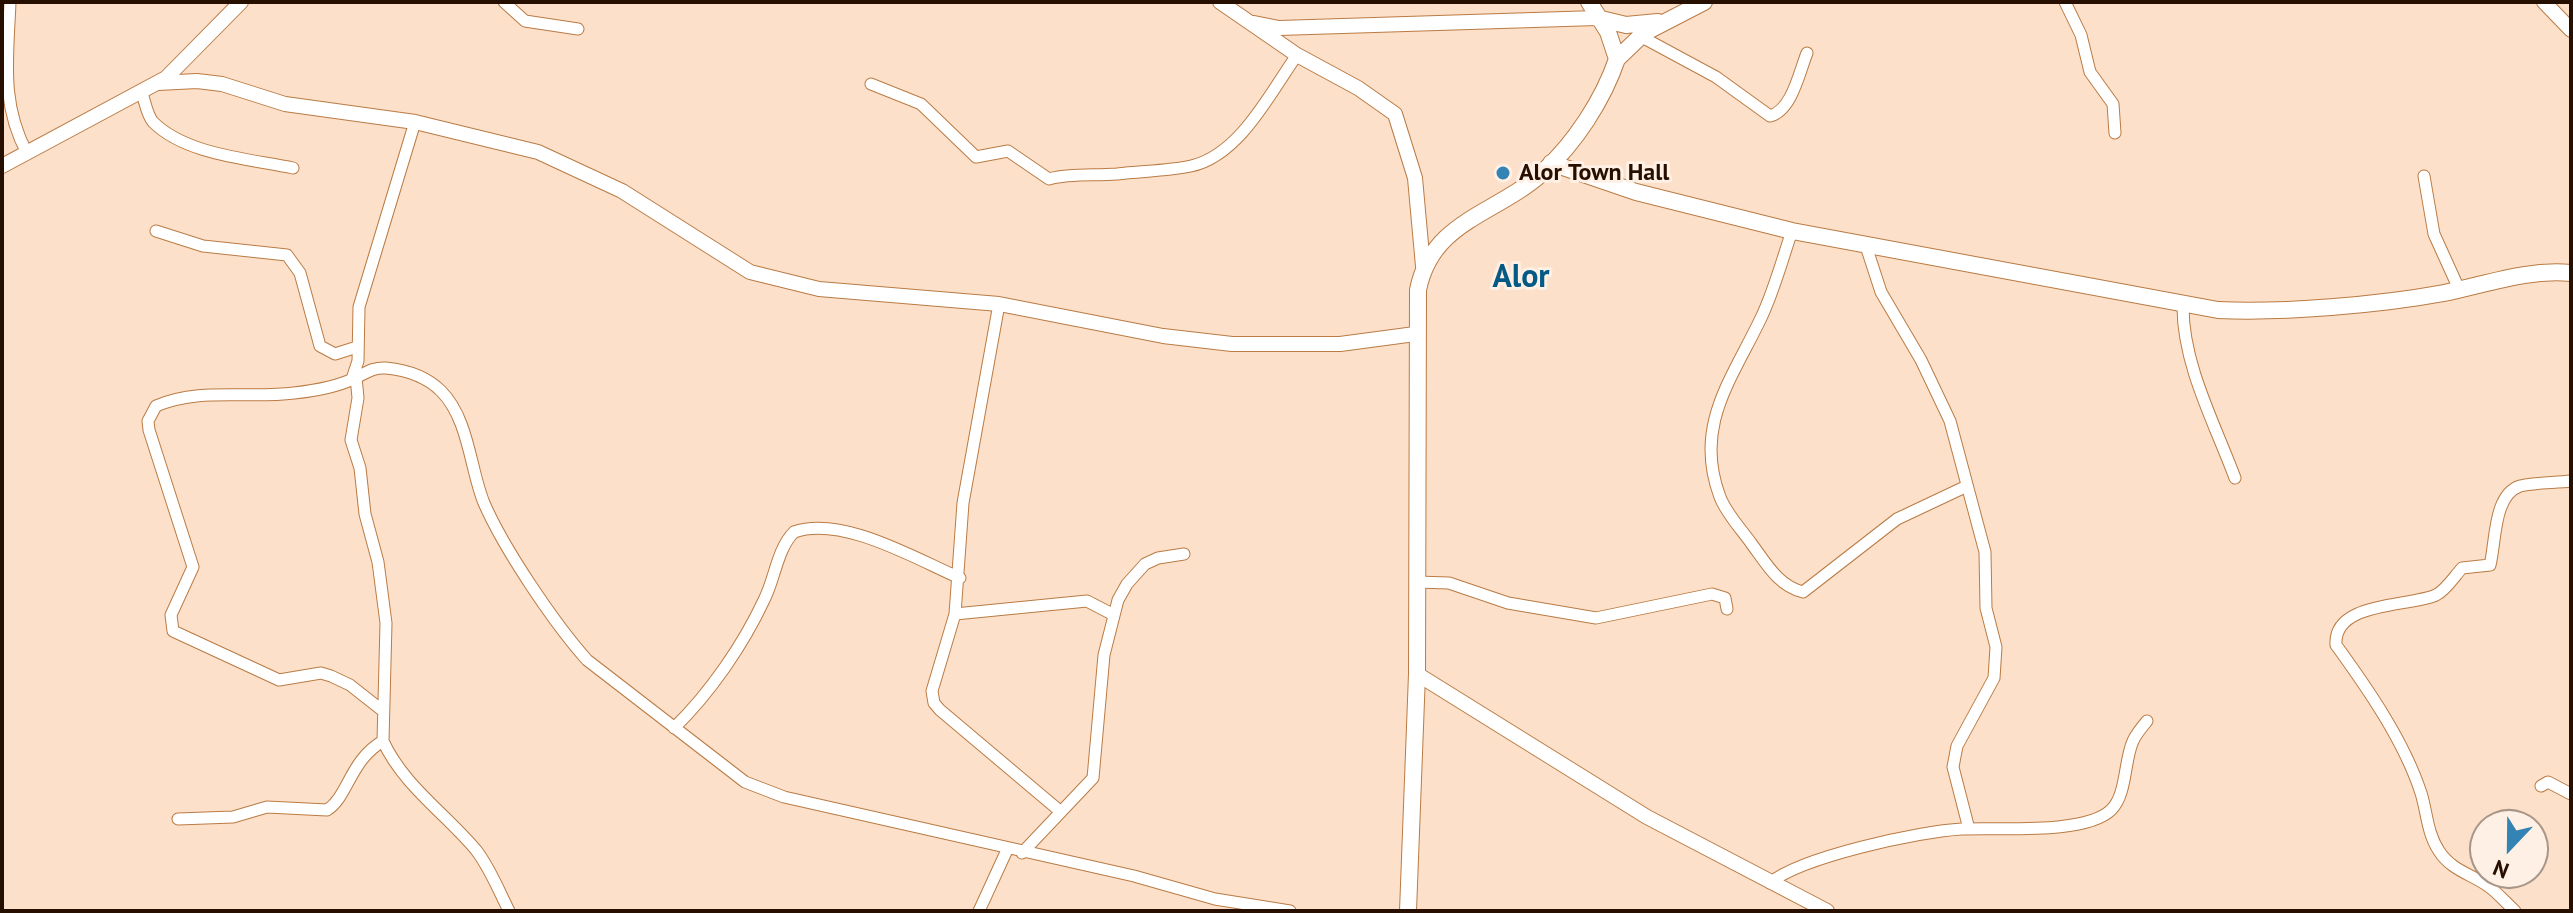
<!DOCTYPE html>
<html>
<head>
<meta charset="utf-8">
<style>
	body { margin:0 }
	#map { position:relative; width:2573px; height:913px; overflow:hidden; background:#fce0ca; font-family:"PT Sans",sans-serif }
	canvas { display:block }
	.frame { position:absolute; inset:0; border:4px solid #270f00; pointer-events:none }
	.north { position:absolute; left:2469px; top:809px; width:80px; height:80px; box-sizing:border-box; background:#fef0e5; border:2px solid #a89689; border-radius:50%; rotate:202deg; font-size:22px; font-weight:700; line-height:32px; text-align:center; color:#270f00 }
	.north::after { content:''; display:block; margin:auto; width:28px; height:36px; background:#3483b5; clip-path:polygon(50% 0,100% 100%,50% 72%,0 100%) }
</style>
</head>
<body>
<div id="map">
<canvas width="2573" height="913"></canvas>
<div class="frame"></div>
<div class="north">N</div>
</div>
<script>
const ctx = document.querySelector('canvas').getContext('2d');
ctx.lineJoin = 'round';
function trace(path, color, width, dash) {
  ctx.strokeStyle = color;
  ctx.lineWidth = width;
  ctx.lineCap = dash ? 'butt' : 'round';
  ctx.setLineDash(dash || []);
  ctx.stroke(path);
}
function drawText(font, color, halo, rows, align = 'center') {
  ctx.font = font + ' "PT Sans",sans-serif';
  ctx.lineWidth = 6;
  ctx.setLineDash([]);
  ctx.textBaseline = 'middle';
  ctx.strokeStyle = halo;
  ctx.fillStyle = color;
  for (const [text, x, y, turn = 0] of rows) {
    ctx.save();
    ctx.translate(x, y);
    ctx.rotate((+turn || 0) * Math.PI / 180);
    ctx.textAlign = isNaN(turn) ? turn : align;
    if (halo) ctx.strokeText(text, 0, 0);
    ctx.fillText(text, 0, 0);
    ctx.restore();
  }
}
const minor = new Path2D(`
	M 10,2 C 8,56 0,103 27,153
	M 504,2 L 525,21 L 578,29
	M 2065,2 L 2081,35 L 2090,72 L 2113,104 L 2115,133
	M 1640,36 L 1716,77 L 1770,116 C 1792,110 1799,73 1807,53
	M 871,84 L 921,104 L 976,157 L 1008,151 L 1049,179 C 1072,173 1094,176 1117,174 C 1141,171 1168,171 1191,166 C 1240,155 1270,93 1297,55
	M 142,93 C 145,102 147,115 153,122 C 186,155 250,159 293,168
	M 2424,176 L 2434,234 L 2459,289
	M 156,231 L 203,246 L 287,255 L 300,273 L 320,346 L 335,354 L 357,347
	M 1792,231 C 1782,260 1774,291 1761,318 C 1732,379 1693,426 1720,497 C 1726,513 1741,529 1751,543 C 1766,563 1778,586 1803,592 L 1897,519 L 1967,486
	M 1866,246 L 1881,292 L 1921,360 L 1950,421 L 1985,552 L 1986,608 L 1996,647 L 1994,678 L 1957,746 L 1953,767 L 1969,829
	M 999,304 L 963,503 L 955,614 L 932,691 L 934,703 L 940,710 L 1061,812
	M 2183,307 C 2183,365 2215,424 2235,478
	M 356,377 L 358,398 L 351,440 L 360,468 L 365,514 L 378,562 L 386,623 L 383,741 C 403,785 446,814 476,850 C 490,868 499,891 509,911
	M 352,379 L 358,361 L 359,307 L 415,122
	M 1416,582 L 1449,583 L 1508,603 L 1596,618 L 1712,594 L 1725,598 L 1727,609
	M 955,614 L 1087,601 L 1114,615
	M 383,711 L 350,685 L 331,676 L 321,673 L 279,680 L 173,631 L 171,615 L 193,567 L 149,430 L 148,421 L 156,406 C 200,387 247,399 294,393 C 312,391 336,387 353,379 C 365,374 372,367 386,368 C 406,370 427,377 441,391 C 469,419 470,469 484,503 C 504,549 554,623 587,660 L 745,782 L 784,797 L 1134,876 L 1215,899 L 1290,911
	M 674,728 C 710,693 743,645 764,600 C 775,579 777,549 794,532 C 842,515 916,559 960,578
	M 2541,786 L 2548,782 L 2571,794
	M 178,819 L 233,817 L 267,807 L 327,810 C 348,797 350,760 383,741
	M 1022,853 L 1093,778 L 1104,655 L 1118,600 L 1127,584 L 1145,564 L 1158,558 L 1184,554
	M 1770,883 C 1801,857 1920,831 1962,829 C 1998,827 2085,835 2111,810 C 2127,795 2124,760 2133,741 C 2136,734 2142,727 2147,721
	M 979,911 L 1007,850
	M 2515,911 C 2506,903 2498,893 2488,886 C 2471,874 2451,870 2439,851 C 2427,833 2427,812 2421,793 C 2404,741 2368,689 2336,645 C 2333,601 2410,607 2436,595 C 2446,590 2454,577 2462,568 L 2490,565 C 2496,542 2493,495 2520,486 C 2536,482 2555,483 2571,481`);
const tertiary = new Path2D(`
	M 1220,2 L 1297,55 L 1358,88 L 1395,114 L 1415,178 L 1423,266
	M 2544,2 L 2571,30
	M 1254,23 L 1279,28 L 1597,18
	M 158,83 L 197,81 L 222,84 L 285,104 L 415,122 L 538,152 L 622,191 L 750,272 L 819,289 L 999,304 L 1163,336 L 1232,344 L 1340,344 L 1415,334
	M 2,166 L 166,78 L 241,2
	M 1417,674 L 1647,817 L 1827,911`);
const secondary = new Path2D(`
	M 1597,18 L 1626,25 L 1658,22
	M 1617,59 L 1644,33 L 1704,2
	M 1551,163 L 1636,192 L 1792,231 L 2218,310 C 2283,313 2379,305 2444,293 C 2488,284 2526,269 2571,273
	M 1408,911 L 1417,674 L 1418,290 C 1432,220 1496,215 1543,172 C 1575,143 1603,100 1617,59 L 1608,32 L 1589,2`);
trace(minor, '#ba7b44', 13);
trace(tertiary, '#ba7b44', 16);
trace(secondary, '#ba7b44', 18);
trace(minor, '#fff', 11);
trace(tertiary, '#fff', 14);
trace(secondary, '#fff', 16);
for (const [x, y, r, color] of [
	[1503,173,8,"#3483b5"]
]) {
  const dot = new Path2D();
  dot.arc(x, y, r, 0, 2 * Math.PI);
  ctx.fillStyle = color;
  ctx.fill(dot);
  trace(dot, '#fef0e5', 3);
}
drawText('bold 24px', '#270f00', '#fef0e5', [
	["Alor Town Hall",1519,173]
], 'left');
drawText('bold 32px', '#055a85', '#fef0e5', [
	["Alor",1521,278]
]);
</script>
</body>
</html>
